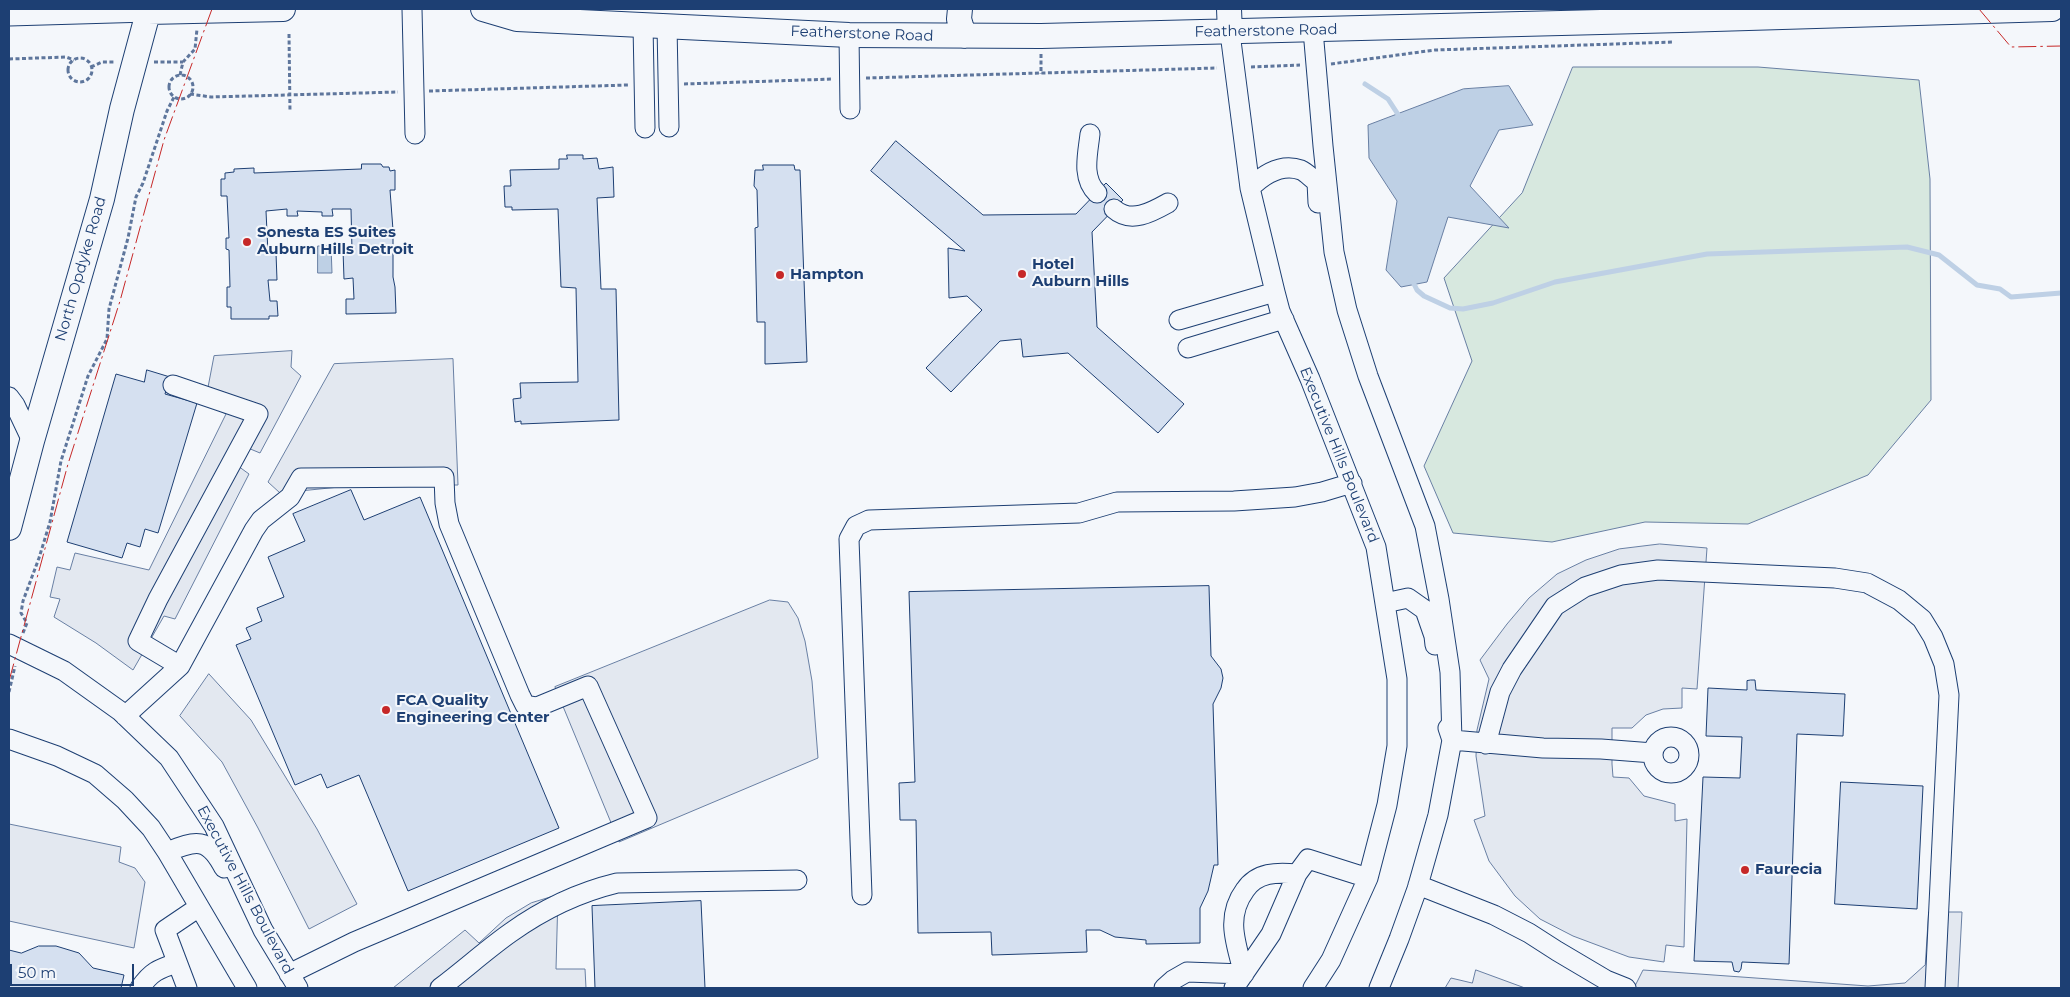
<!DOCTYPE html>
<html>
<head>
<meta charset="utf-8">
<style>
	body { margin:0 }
	#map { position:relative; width:2070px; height:997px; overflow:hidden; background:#f4f7fb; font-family:Montserrat,sans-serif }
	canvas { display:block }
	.frame { position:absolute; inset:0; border:10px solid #1d3f73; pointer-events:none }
	.scale { position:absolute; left:10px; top:964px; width:124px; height:22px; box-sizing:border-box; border:2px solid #1d3f73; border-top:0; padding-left:6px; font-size:15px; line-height:18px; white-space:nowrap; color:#1d3f73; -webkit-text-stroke:4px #f4f7fb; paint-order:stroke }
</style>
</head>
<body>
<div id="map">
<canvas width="2070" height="997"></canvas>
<div class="frame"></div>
<div class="scale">50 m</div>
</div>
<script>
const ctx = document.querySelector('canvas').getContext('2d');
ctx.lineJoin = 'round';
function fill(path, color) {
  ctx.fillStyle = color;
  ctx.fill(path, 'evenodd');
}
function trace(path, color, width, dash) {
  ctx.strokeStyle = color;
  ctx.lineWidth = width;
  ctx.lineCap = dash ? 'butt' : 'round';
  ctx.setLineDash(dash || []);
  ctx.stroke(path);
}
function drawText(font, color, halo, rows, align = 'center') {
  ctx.font = font + ' Montserrat,sans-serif';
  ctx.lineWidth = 4;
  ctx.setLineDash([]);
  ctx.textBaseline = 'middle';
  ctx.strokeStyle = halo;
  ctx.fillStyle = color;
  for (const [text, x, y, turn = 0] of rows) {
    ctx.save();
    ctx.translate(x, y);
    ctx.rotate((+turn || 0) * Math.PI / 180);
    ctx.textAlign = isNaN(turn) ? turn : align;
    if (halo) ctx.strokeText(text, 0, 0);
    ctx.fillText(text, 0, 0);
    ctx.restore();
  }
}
const green = new Path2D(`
	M 1573,67 L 1758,67 L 1919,80 L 1930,179 L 1931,400 L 1868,475 L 1748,524 L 1645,522 L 1552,542 L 1453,533 L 1424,466 L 1472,361 L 1444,278 L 1522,193 Z`);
fill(green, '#d7e8df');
trace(green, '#687fa3', 1);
const parking = new Path2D(`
	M 292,351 L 291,367 L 301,376 L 260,453 L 248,448 L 238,466 L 249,474 L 175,619 L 164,616 L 133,670 L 96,643 L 54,617 L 60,599 L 50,597 L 57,567 L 70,570 L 75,553 L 149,570 L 226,414 L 205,403 L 214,356 Z
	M 453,359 L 458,485 L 359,485 L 280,493 L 268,482 L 334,364 Z
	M 1660,544 L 1707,548 L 1697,689 L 1682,688 L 1682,708 L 1663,709 L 1646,715 L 1632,728 L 1612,728 L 1612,764 L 1613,777 L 1629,778 L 1644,796 L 1675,804 L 1675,821 L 1687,819 L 1684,947 L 1666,945 L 1664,962 L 1629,957 L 1573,936 L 1540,919 L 1515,896 L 1489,861 L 1474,820 L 1485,816 L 1476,756 L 1477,730 L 1489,679 L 1480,660 L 1507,624 L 1529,598 L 1557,574 L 1586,560 L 1619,549 Z
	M 770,600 L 788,602 L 798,618 L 805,641 L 812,681 L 818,758 L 619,842 L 555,687 Z
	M 209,674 L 251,720 L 317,829 L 357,904 L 309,929 L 258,828 L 222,762 L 180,716 Z
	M 9,824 L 121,847 L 119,862 L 135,868 L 145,882 L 134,948 L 9,921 Z
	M 558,895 L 556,969 L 585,969 L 586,988 L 393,988 L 465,930 L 479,943 L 506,918 L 531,903 Z
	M 1929,912 L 1962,912 L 1958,988 L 1634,988 L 1643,970 L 1868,986 L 1905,983 L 1925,965 Z
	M 1476,970 L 1525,988 L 1445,988 L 1451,978 L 1472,983 Z`);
fill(parking, '#e3e8f0');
trace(parking, '#687fa3', 1);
const water = new Path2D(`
	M 1509,86 L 1533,125 L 1499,130 L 1470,186 L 1509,228 L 1448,217 L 1427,282 L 1401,287 L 1386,270 L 1397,201 L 1369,158 L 1368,125 L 1463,89 Z
	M 318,246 L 331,246 L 332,273 L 318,273 Z`);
fill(water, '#bed0e5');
trace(water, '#687fa3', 1);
trace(new Path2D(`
	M 1365,84 L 1388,99 L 1401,119
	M 1411,278 L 1417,290 L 1424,296 L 1450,308 L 1463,309 L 1493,303 L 1555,282 L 1707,254 L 1907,247 L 1939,255 L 1977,285 L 2000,289 L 2011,297 L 2061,293`), '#bed0e5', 5);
const building = new Path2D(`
	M 896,141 L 983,215 L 1076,214 L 1106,183 L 1123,200 L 1092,232 L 1097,327 L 1184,404 L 1158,433 L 1068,353 L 1023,357 L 1021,339 L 1000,341 L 951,392 L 926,368 L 982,310 L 967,296 L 949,298 L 948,248 L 965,251 L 871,171 Z
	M 567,155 L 583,155 L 583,159 L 597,158 L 599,169 L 613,167 L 614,197 L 597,198 L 601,289 L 616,289 L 619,420 L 521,424 L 521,421 L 515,422 L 513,399 L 521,398 L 520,383 L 578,382 L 576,288 L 561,287 L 558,209 L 512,210 L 512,207 L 505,207 L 504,186 L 511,186 L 510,170 L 559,169 L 559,159 L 567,159 Z
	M 362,164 L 381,164 L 383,167 L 389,167 L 390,171 L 395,170 L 395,190 L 390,190 L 393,230 L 393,277 L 395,287 L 396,313 L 346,314 L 346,299 L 354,299 L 353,278 L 344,279 L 343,250 L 352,251 L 351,209 L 332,209 L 333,216 L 322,216 L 322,212 L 297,211 L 298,216 L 287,216 L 287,209 L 266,211 L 268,253 L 276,253 L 277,280 L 268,280 L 270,301 L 277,301 L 278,316 L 269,316 L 269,319 L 231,319 L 231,307 L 227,307 L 227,287 L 230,287 L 229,250 L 226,249 L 226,238 L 229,238 L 227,196 L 221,196 L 221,179 L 225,179 L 225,173 L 234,172 L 234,169 L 254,168 L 254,173 L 361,169 Z
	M 763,165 L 794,165 L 795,170 L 800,170 L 807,362 L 765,364 L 765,322 L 757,322 L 755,228 L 758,227 L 757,190 L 754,186 L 755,170 L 763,170 Z
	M 147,370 L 170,377 L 165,394 L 197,403 L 158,533 L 145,529 L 140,547 L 127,543 L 122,558 L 67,542 L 116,374 L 144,382 Z
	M 351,490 L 364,520 L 420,497 L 559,828 L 408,891 L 359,775 L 327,788 L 321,774 L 295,785 L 236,645 L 251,639 L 246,628 L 262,621 L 257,608 L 284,597 L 268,557 L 305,541 L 293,514 Z
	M 1209,586 L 1211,656 L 1221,669 L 1223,678 L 1221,688 L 1213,704 L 1218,865 L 1214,865 L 1208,891 L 1200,908 L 1200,943 L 1146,944 L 1146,940 L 1115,937 L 1100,930 L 1086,930 L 1087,952 L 992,955 L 991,932 L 918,933 L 916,820 L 900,820 L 899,783 L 915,782 L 909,592 Z
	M 1751,680 L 1755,680 L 1756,690 L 1845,694 L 1843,736 L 1797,734 L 1789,964 L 1742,962 L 1741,969 L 1739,972 L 1734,971 L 1732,962 L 1694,961 L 1703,777 L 1740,778 L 1742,737 L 1706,736 L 1708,688 L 1747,690 L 1747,681 Z
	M 1841,782 L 1923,786 L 1917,909 L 1835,904 Z
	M 701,901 L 705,988 L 595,988 L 592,906 Z
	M 39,946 L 56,946 L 79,953 L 93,968 L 124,975 L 121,988 L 9,988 L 9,950 L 21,953 Z`);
fill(building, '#d5e0f0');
trace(building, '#1d3f73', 1);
const minor = new Path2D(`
	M 412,9 L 415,134
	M 9,16 L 148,12
	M 643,25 L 645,128
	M 667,26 L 669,127
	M 1313,30 L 1323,146 L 1334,252 L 1347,310 L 1368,376 L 1425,526 L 1439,599 L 1450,672 L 1452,740 L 1438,815 L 1417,889 L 1399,939 L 1379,988
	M 1230,33 L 1250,188 L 1275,292 L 1280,311 L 1310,379 L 1376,547 L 1397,679 L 1397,746 L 1387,805 L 1368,878 L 1331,960 L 1313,988
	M 849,35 L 850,109
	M 1090,134 C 1088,153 1081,178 1097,193
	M 1250,188 C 1264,174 1281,163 1301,170 C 1306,172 1312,179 1317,182 L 1318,203
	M 1114,209 C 1131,224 1152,212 1168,203
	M 1179,320 L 1275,292
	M 1188,348 L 1284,319
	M 173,385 L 258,414 L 158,599 L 138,641 L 180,666
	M 9,397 L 15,405 L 32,441
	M 1385,603 L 1408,598 L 1425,610 L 1434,636 L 1435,645
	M 9,644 L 64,671 L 120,711 L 169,758 L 214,826 L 263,930 L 298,988
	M 125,716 L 180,666 L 254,530 L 261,520 L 290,497 L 301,478 L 444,477 L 445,503 L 449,524 L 520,695 L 525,705 L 537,707 L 588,686 L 647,818 L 354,942 L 289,974
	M 1448,728 L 1452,740 L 1543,748 L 1601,749 L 1653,753
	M1653 755a18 18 0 1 1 36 0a18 18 0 1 1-36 0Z
	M 9,739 L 57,756 L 95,774 L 125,800 L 151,828 L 167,852 L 247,988
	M 1486,744 L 1500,692 L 1512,669 L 1555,606 L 1585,587 L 1621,575 L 1658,570 L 1835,578 L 1867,583 L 1899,600 L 1922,619 L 1933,637 L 1944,664 L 1949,695 L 1935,988
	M 167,852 C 196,840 208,837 224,868
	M 1418,885 L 1494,915 L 1529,933 L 1557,951 L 1606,980 L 1626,988
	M 862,895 L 849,539 L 856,526 L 869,520 L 1079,513 L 1117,502 L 1234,501 L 1295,497 L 1322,492 L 1352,483
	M 1244,974 C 1236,944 1225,917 1245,890 C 1257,872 1277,872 1297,874
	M 140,988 C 151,972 158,969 177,963
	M 187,988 L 165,930 L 199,907
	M 440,988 C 464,970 486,950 510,933 C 542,910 580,892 617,883 L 797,880
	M 1164,988 L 1173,980 L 1187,972 L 1244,974
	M 1234,988 L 1271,934 L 1297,874 L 1308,859 L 1368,878`);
const major = new Path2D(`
	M 483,9 L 517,19 L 849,35 L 1041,36 L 1681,20 L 2052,9
	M 960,9 L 959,19 L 964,36
	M 1229,9 L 1230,33
	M 148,12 L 283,9
	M 9,528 L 32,441 L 102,199 L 122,109 L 149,9`);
trace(minor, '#1d3f73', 21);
trace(major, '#1d3f73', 26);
trace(new Path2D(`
	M 289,34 L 290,112
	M 1041,54 L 1041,74
	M68 70a12 12 0 1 1 24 0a12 12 0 1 1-24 0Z
	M 9,59 L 66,57 L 74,60
	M 154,62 L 183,62
	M 1331,64 L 1435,50 L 1674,42
	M 91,67 L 102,62 L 115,62
	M 1251,67 L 1300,65
	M 180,75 L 183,62 L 195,49 L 197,29
	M169 87a12 12 0 1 1 24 0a12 12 0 1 1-24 0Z
	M 866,78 L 1217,68
	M 684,84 L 833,79
	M 429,91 L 628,85
	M 190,94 L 211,97 L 398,92
	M 23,633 L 27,623 L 21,613 L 23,601 L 39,558 L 50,522 L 61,461 L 88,376 L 107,339 L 109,309 L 128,238 L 136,197 L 143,183 L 167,111 L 174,97
	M 9,692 L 15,666`), '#5e769c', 3, [4, 2.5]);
trace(minor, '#f4f7fb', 19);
trace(major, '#f4f7fb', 24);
trace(new Path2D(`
	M 1979,9 L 2011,47 L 2061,46
	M 9,681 L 68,464 L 120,301 L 164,140 L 212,9`), '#c62828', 1, [18, 4, 2.5, 4]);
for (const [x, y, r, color] of [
	[247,242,5,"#c62828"],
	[1022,274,5,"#c62828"],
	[780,275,5,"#c62828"],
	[386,710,5,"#c62828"],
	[1745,870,5,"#c62828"]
]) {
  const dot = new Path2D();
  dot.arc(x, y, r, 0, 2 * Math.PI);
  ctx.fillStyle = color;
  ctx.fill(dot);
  trace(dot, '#f4f7fb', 2);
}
drawText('15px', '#1d3f73', '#f4f7fb', [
	["Featherstone Road",1266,31,-1],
	["Featherstone Road",862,34,2],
	["North Opdyke Road",81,269,-74],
	["Executive Hills Boulevard",1339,455,68],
	["Executive Hills Boulevard",245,890,62]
]);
drawText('bold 15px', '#1d3f73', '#f4f7fb', [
	["Sonesta ES Suites",257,233],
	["Auburn Hills Detroit",257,250],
	["Hotel",1032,265],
	["Auburn Hills",1032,282],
	["Hampton",790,275],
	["FCA Quality",396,701],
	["Engineering Center",396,718],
	["Faurecia",1755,870]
], 'left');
</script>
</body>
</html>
